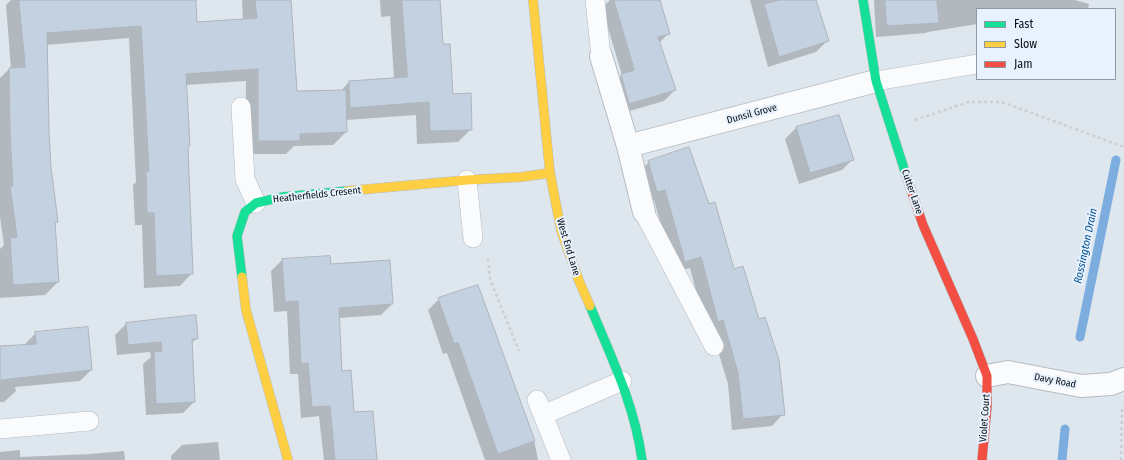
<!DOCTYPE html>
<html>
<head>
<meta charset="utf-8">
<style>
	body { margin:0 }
	#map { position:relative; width:1124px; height:460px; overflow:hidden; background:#dee6ee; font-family:"Fira Sans Condensed",sans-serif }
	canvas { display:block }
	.legend { position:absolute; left:976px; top:8px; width:140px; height:72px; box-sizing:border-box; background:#e7f2fe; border:1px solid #8f97a0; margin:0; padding:5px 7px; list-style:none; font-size:12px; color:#0a0e13 }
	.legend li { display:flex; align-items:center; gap:8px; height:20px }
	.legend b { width:20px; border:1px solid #8f97a0 }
</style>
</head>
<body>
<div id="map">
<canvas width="1124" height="460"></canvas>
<ul class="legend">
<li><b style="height:5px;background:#16e098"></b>Fast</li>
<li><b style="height:5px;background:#ffcf43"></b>Slow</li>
<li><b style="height:5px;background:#f24e42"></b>Jam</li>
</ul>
</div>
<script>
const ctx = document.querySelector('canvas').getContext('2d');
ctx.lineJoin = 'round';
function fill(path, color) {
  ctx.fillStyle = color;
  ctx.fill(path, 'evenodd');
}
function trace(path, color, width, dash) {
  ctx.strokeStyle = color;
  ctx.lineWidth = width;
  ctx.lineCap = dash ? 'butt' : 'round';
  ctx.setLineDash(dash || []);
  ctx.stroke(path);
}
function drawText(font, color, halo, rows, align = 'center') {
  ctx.font = font + ' "Fira Sans Condensed",sans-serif';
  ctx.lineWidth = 4;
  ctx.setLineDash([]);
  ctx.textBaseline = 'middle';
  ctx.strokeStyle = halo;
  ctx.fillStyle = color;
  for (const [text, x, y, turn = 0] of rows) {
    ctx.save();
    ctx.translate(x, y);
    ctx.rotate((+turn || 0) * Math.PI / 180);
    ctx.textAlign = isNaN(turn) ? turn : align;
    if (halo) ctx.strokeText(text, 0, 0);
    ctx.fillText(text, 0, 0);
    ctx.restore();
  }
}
fill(new Path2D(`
	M 11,0 L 195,0 L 196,23 L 243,20 L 242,0 L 290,0 L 296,93 L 341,91 L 349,82 L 394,79 L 390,16 L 381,17 L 380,0 L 439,0 L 442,45 L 452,95 L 471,129 L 458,142 L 417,144 L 416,115 L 346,120 L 346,132 L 333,145 L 294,146 L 286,154 L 245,154 L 246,81 L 186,85 L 187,148 L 192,273 L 180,286 L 144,288 L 142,225 L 135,225 L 133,185 L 136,182 L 129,38 L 46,45 L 48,131 L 50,167 L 57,222 L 54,224 L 58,282 L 45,295 L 0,298 L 0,249 L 4,245 L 0,217 L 0,78 L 9,69 L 11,69 L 6,5 Z
	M 610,0 L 659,0 L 668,34 L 659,43 L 675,90 L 664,101 L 619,114 L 611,86 L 622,75 L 602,8 Z
	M 750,0 L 815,0 L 827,41 L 816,52 L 768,67 Z
	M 874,0 L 1075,0 L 1089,4 L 1088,9 L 977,9 L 977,24 L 928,32 L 926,33 L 876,37 Z
	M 838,116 L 853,159 L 842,170 L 799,184 L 785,139 L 796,128 Z
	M 649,162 L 708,205 L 734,270 L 758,320 L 783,414 L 772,426 L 732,430 L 728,384 L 712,331 L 707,332 L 690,268 L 674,272 L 654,200 L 646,202 L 638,173 Z
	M 282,260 L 330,265 L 392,304 L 381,315 L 338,318 L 341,372 L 353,413 L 376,460 L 324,460 L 319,416 L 301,418 L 298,374 L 290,374 L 287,311 L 274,312 L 271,271 Z
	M 439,299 L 534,440 L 538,460 L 485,460 L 447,353 L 443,354 L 428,310 Z
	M 195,316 L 197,338 L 191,344 L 194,402 L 183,413 L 146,415 L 143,364 L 151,357 L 150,352 L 117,355 L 115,335 L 126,324 Z
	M 36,333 L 91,370 L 80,381 L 15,387 L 16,391 L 4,402 L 0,402 L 0,347 L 25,346 L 25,344 Z
	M 218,442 L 220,460 L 171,460 L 171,456 L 182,445 Z
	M 20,450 L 20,457 L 90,454 L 124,451 L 125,460 L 0,460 L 0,452 Z`), '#0003');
trace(new Path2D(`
	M 1080,337 L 1116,160
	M 1062,460 L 1065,429`), '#7daddf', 9);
const building = new Path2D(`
	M 19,0 L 196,0 L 197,22 L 257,18 L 255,0 L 291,0 L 297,91 L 346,90 L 347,132 L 300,134 L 300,141 L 258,141 L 258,69 L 186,74 L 190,146 L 188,147 L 193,274 L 156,276 L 154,213 L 147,213 L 146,171 L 149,171 L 141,26 L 47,33 L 49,130 L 51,167 L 58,222 L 55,222 L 59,282 L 13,285 L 10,238 L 17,237 L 10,186 L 13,186 L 10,133 L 9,68 L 25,67 Z
	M 402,0 L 440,0 L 443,44 L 450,44 L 453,94 L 471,93 L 472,130 L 430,131 L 429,102 L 350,108 L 349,81 L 407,77 Z
	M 614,0 L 660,0 L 670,34 L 658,37 L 676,90 L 629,104 L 621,74 L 634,70 Z
	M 780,0 L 816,0 L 829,41 L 779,57 L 764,4 Z
	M 885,0 L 937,0 L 939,23 L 887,26 Z
	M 839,115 L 854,160 L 810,173 L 796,127 Z
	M 689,147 L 709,204 L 715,202 L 734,269 L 743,266 L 759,319 L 765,317 L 779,360 L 785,415 L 743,419 L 738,373 L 723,320 L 718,322 L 701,257 L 685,262 L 665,190 L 657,192 L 648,161 Z
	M 330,256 L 331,264 L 390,260 L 393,304 L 339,308 L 342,371 L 351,370 L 354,412 L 373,411 L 377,460 L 335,460 L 330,406 L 312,407 L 308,363 L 301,364 L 298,301 L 285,302 L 282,259 Z
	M 478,285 L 535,441 L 498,454 L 458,342 L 454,344 L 438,298 Z
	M 196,315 L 198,339 L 192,339 L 195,402 L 156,404 L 154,352 L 162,351 L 161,342 L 128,345 L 126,323 Z
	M 88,327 L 92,370 L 0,380 L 0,346 L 36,344 L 35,332 Z`);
fill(building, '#c3d1e0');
trace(building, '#aeb4bb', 1);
const lane = new Path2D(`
	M 595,0 L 601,56
	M 876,81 L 977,64
	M 241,107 L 245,179 L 256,203
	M 467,180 L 473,238
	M 644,212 L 714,346
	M 537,400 L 561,460
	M 543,415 L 622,381
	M 0,429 L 89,421`);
const street = new Path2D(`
	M 601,56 L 628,146 L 644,212
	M 628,146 L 876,81
	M 987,376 L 1008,372 L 1081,386 L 1111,384 L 1124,379`);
const fast = new Path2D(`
	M 863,0 L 876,81 L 907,178
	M 242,277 L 237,236 L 245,212 L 256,203 L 282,197 L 347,191
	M 590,306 C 611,356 635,406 642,460`);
const slow = new Path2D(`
	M 533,0 L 550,173 L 561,230 L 579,281 L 590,306
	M 347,191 L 467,180 L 521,177 L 550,173
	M 242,277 L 246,310 L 288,460`);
const jam = new Path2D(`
	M 907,178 L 923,225 L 973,339 L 987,376 L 987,407 L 982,460`);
trace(lane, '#b6bcc3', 20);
trace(street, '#b6bcc3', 24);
trace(fast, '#b6bcc3', 10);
trace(slow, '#b6bcc3', 10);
trace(jam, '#b6bcc3', 10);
trace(new Path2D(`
	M 915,120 L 969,102 L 1002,102 L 1124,147
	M 488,259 L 490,279 L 519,351
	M 1121,460 L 1122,409`), '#cdcfd1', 2.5, [3, 3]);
trace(lane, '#fafbfc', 19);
trace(street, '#fafbfc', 22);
trace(fast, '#16e098', 9);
trace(slow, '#ffcf43', 9);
trace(jam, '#f24e42', 9);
drawText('10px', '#0a0e13', '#e7f2fe', [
	["Dunsil Grove",752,114,-15],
	["Cutter Lane",912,192,71],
	["Heatherfields Cresent",317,195,-6],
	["West End Lane",568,247,73],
	["Davy Road",1055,381,11],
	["Violet Court",985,418,-86]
]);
drawText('italic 11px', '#03508d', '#e7f2fe', [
	["Rossington Drain",1086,246,-78]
]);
</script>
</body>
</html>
